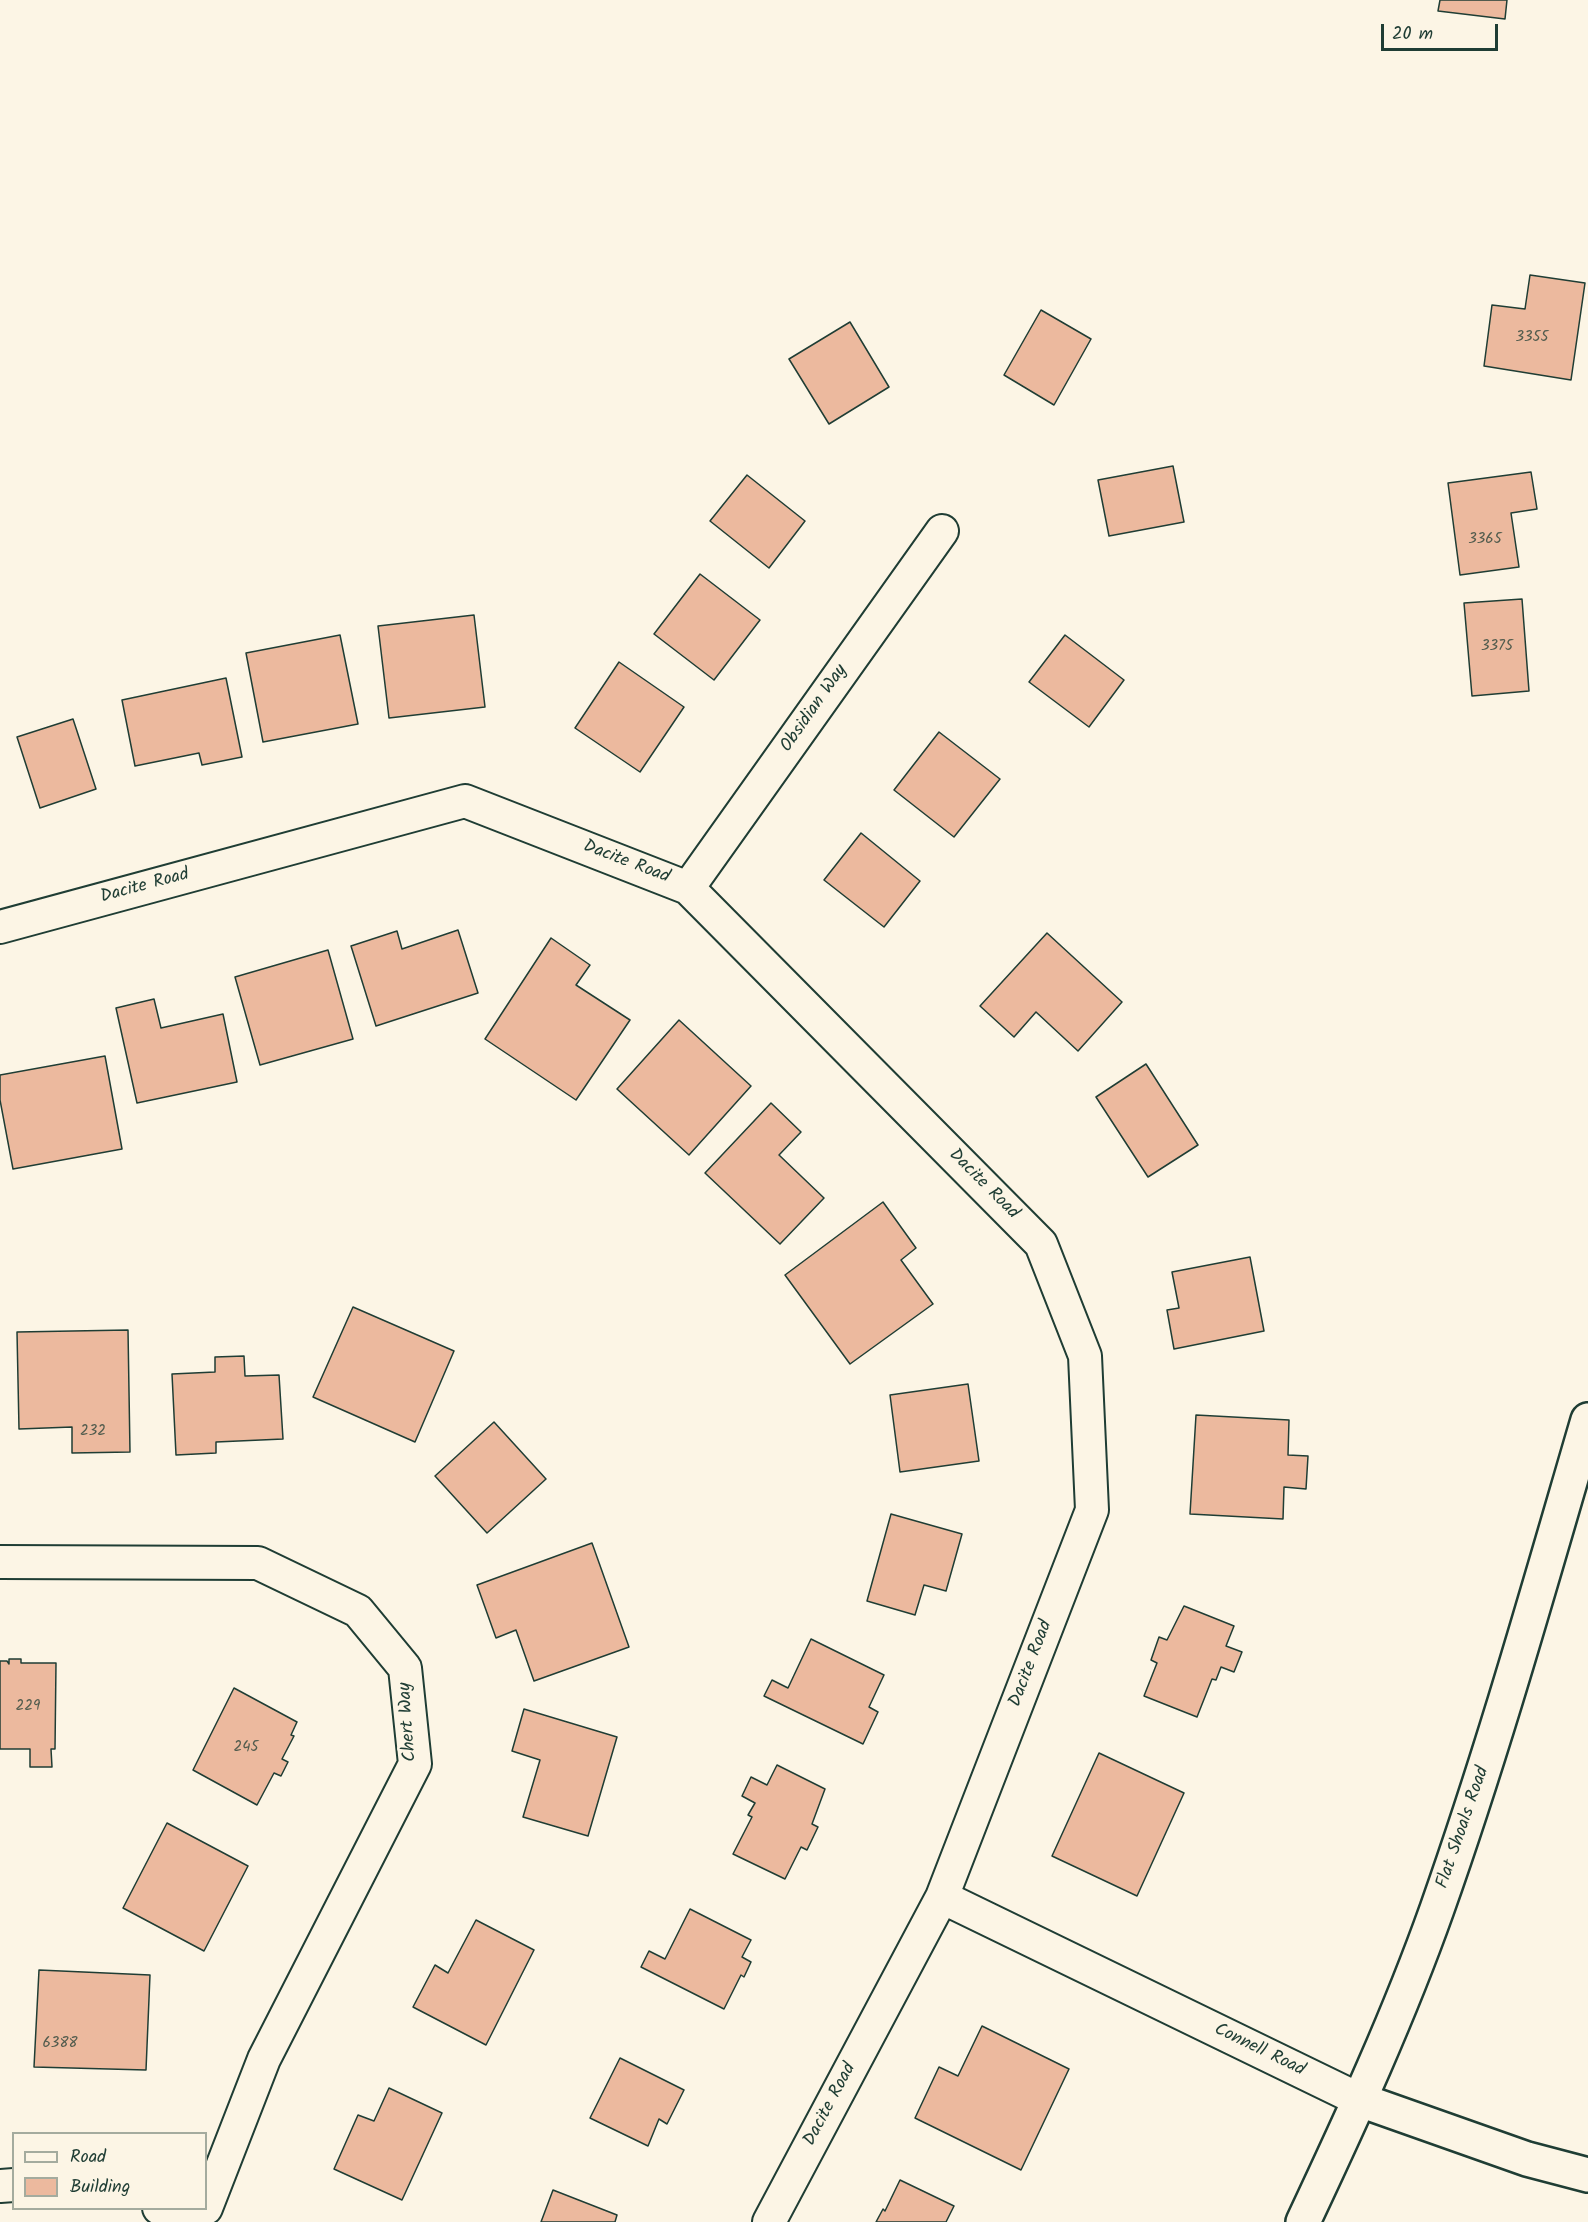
<!DOCTYPE html>
<html>
<head>
<meta charset="utf-8">
<style>
	body { margin:0 }
	#map { position:relative; width:1588px; height:2222px; overflow:hidden; background:#fcf5e5; font-family:Kalam,sans-serif }
	canvas { display:block }
	.legend { position:absolute; left:12px; top:2132px; width:195px; height:78px; box-sizing:border-box; background:#fcf5e5; border:2px solid #a4ab9e; margin:0; padding:8px 10px; list-style:none; font-size:18px; color:#1f3d34 }
	.legend li { display:flex; align-items:center; gap:12px; height:30px }
	.legend b { width:30px; border:2px solid #a4ab9e }
	.scale { position:absolute; left:1381px; top:24px; width:117px; height:27px; box-sizing:border-box; border:3px solid #1f3d34; border-top:0; padding-left:8px; font-size:18px; line-height:21px; white-space:nowrap; color:#1f3d34; -webkit-text-stroke:4px #fcf5e5; paint-order:stroke }
</style>
</head>
<body>
<div id="map">
<canvas width="1588" height="2222"></canvas>
<ul class="legend">
<li><b style="height:8px;background:#fcf5e5"></b>Road</li>
<li><b style="height:16px;background:#ecb99e"></b>Building</li>
</ul>
<div class="scale">20 m</div>
</div>
<script>
const ctx = document.querySelector('canvas').getContext('2d');
ctx.lineJoin = 'round';
function fill(path, color) {
  ctx.fillStyle = color;
  ctx.fill(path, 'evenodd');
}
function trace(path, color, width, dash) {
  ctx.strokeStyle = color;
  ctx.lineWidth = width;
  ctx.lineCap = dash ? 'butt' : 'round';
  ctx.setLineDash(dash || []);
  ctx.stroke(path);
}
function drawText(font, color, halo, rows, align = 'center') {
  ctx.font = font + ' Kalam,sans-serif';
  ctx.lineWidth = 5;
  ctx.setLineDash([]);
  ctx.textBaseline = 'middle';
  ctx.strokeStyle = halo;
  ctx.fillStyle = color;
  for (const [text, x, y, turn = 0] of rows) {
    ctx.save();
    ctx.translate(x, y);
    ctx.rotate((+turn || 0) * Math.PI / 180);
    ctx.textAlign = isNaN(turn) ? turn : align;
    if (halo) ctx.strokeText(text, 0, 0);
    ctx.fillText(text, 0, 0);
    ctx.restore();
  }
}
const building = new Path2D(`
	M 1440,0 L 1507,0 L 1505,19 L 1438,11 Z
	M 1530,275 L 1585,283 L 1571,380 L 1484,366 L 1492,305 L 1525,309 Z
	M 1041,310 L 1091,339 L 1054,405 L 1004,375 Z
	M 850,322 L 889,387 L 829,424 L 789,359 Z
	M 1173,466 L 1184,522 L 1109,536 L 1098,480 Z
	M 1531,472 L 1537,509 L 1511,513 L 1519,567 L 1460,575 L 1448,483 Z
	M 747,475 L 805,521 L 769,568 L 710,521 Z
	M 700,574 L 760,620 L 714,680 L 654,634 Z
	M 1522,599 L 1529,691 L 1472,696 L 1464,603 Z
	M 474,615 L 485,707 L 389,718 L 378,626 Z
	M 340,635 L 358,724 L 263,742 L 246,653 Z
	M 1065,635 L 1124,680 L 1089,727 L 1029,682 Z
	M 619,662 L 684,707 L 640,772 L 575,728 Z
	M 226,678 L 242,757 L 202,765 L 199,753 L 135,766 L 122,700 Z
	M 73,719 L 96,789 L 40,808 L 17,737 Z
	M 939,732 L 1000,779 L 954,837 L 894,790 Z
	M 861,833 L 920,881 L 884,927 L 824,880 Z
	M 458,930 L 478,993 L 376,1026 L 351,946 L 397,931 L 402,949 Z
	M 1047,933 L 1122,1002 L 1078,1051 L 1036,1012 L 1014,1037 L 980,1006 Z
	M 551,938 L 590,965 L 576,985 L 630,1020 L 576,1100 L 485,1039 Z
	M 328,950 L 353,1039 L 260,1065 L 235,977 Z
	M 154,999 L 161,1028 L 223,1014 L 237,1082 L 137,1103 L 116,1008 Z
	M 679,1020 L 751,1086 L 689,1155 L 617,1089 Z
	M 105,1056 L 122,1149 L 13,1169 L 0,1100 L 0,1075 Z
	M 1146,1064 L 1198,1145 L 1148,1177 L 1096,1097 Z
	M 771,1103 L 801,1132 L 779,1155 L 824,1198 L 780,1244 L 705,1173 Z
	M 883,1202 L 916,1248 L 901,1260 L 933,1304 L 850,1364 L 785,1275 Z
	M 1250,1257 L 1264,1331 L 1174,1349 L 1167,1310 L 1179,1308 L 1172,1272 Z
	M 353,1307 L 454,1351 L 415,1442 L 313,1397 Z
	M 128,1330 L 130,1452 L 72,1453 L 72,1427 L 19,1429 L 17,1332 Z
	M 244,1356 L 245,1376 L 279,1375 L 283,1439 L 216,1442 L 216,1453 L 176,1455 L 172,1374 L 215,1372 L 215,1357 Z
	M 968,1384 L 979,1461 L 900,1472 L 890,1395 Z
	M 1196,1415 L 1289,1420 L 1288,1455 L 1308,1456 L 1306,1489 L 1284,1487 L 1283,1519 L 1190,1514 Z
	M 494,1422 L 546,1479 L 487,1533 L 435,1476 Z
	M 891,1514 L 962,1534 L 946,1591 L 924,1585 L 915,1615 L 867,1601 Z
	M 592,1543 L 629,1647 L 534,1681 L 516,1630 L 496,1638 L 477,1585 Z
	M 1184,1606 L 1234,1626 L 1226,1646 L 1242,1652 L 1234,1672 L 1221,1667 L 1216,1680 L 1212,1679 L 1197,1717 L 1144,1696 L 1157,1663 L 1151,1660 L 1159,1637 L 1167,1640 Z
	M 811,1639 L 884,1675 L 869,1707 L 878,1712 L 863,1744 L 764,1696 L 772,1680 L 788,1688 Z
	M 9,1659 L 21,1659 L 21,1663 L 56,1663 L 55,1749 L 51,1749 L 52,1767 L 30,1767 L 30,1749 L 0,1749 L 0,1661 L 7,1661 L 9,1664 Z
	M 234,1688 L 297,1722 L 291,1735 L 294,1736 L 282,1759 L 288,1762 L 281,1776 L 274,1773 L 257,1805 L 193,1770 Z
	M 524,1709 L 617,1737 L 588,1836 L 523,1817 L 540,1760 L 512,1751 Z
	M 1099,1753 L 1184,1793 L 1137,1896 L 1052,1856 Z
	M 777,1765 L 825,1789 L 812,1824 L 818,1827 L 807,1850 L 801,1847 L 785,1879 L 733,1854 L 752,1817 L 748,1815 L 755,1803 L 742,1796 L 751,1777 L 767,1785 Z
	M 167,1823 L 248,1866 L 204,1951 L 123,1908 Z
	M 690,1909 L 751,1940 L 742,1957 L 751,1962 L 744,1977 L 741,1975 L 724,2009 L 641,1967 L 649,1951 L 665,1959 Z
	M 476,1920 L 534,1950 L 486,2045 L 413,2007 L 435,1965 L 448,1973 Z
	M 39,1970 L 150,1975 L 146,2070 L 34,2067 Z
	M 982,2026 L 1069,2069 L 1021,2170 L 915,2118 L 939,2067 L 958,2076 Z
	M 620,2058 L 684,2090 L 667,2124 L 659,2119 L 648,2146 L 590,2118 Z
	M 389,2088 L 442,2113 L 402,2200 L 334,2169 L 358,2115 L 374,2121 Z
	M 900,2180 L 954,2206 L 946,2222 L 876,2222 L 883,2209 L 885,2211 Z
	M 553,2190 L 617,2215 L 615,2222 L 541,2222 Z`);
fill(building, '#ecb99e');
trace(building, '#1f3d34', 1.5);
const minor = new Path2D(`
	M 688,888 L 942,531
	M 0,927 L 465,801 L 688,888 L 1041,1244 L 1085,1356 L 1092,1510 L 942,1897 L 769,2222
	M 0,1562 L 258,1563 L 358,1611 L 405,1668 L 415,1764 L 264,2059 L 206,2208
	M 942,1897 L 1360,2100
	M 0,2186 L 14,2185
	M 159,2208 L 184,2222`);
const tertiary = new Path2D(`
	M 1360,2100 L 1527,2159 L 1588,2175`);
const secondary = new Path2D(`
	M 1303,2222 C 1351,2120 1399,2016 1437,1909 C 1494,1748 1540,1584 1588,1420`);
trace(minor, '#1f3d34', 36);
trace(tertiary, '#1f3d34', 38);
trace(secondary, '#1f3d34', 38);
trace(minor, '#fcf5e5', 32);
trace(tertiary, '#fcf5e5', 33);
trace(secondary, '#fcf5e5', 33);
drawText('15px', '#525c4e', null, [
	["3355",1532,338],
	["3365",1485,540],
	["3375",1497,647],
	["232",93,1432],
	["229",28,1707],
	["245",246,1748],
	["6388",60,2044]
]);
drawText('18px', '#1f3d34', '#fcf5e5', [
	["Obsidian Way",815,709,-55],
	["Dacite Road",626,863,21],
	["Dacite Road",145,887,-15],
	["Dacite Road",983,1185,45],
	["Dacite Road",1032,1664,-69],
	["Chert Way",409,1722,-94],
	["Flat Shoals Road",1464,1828,-71],
	["Connell Road",1259,2051,26],
	["Dacite Road",831,2105,-62]
]);
</script>
</body>
</html>
